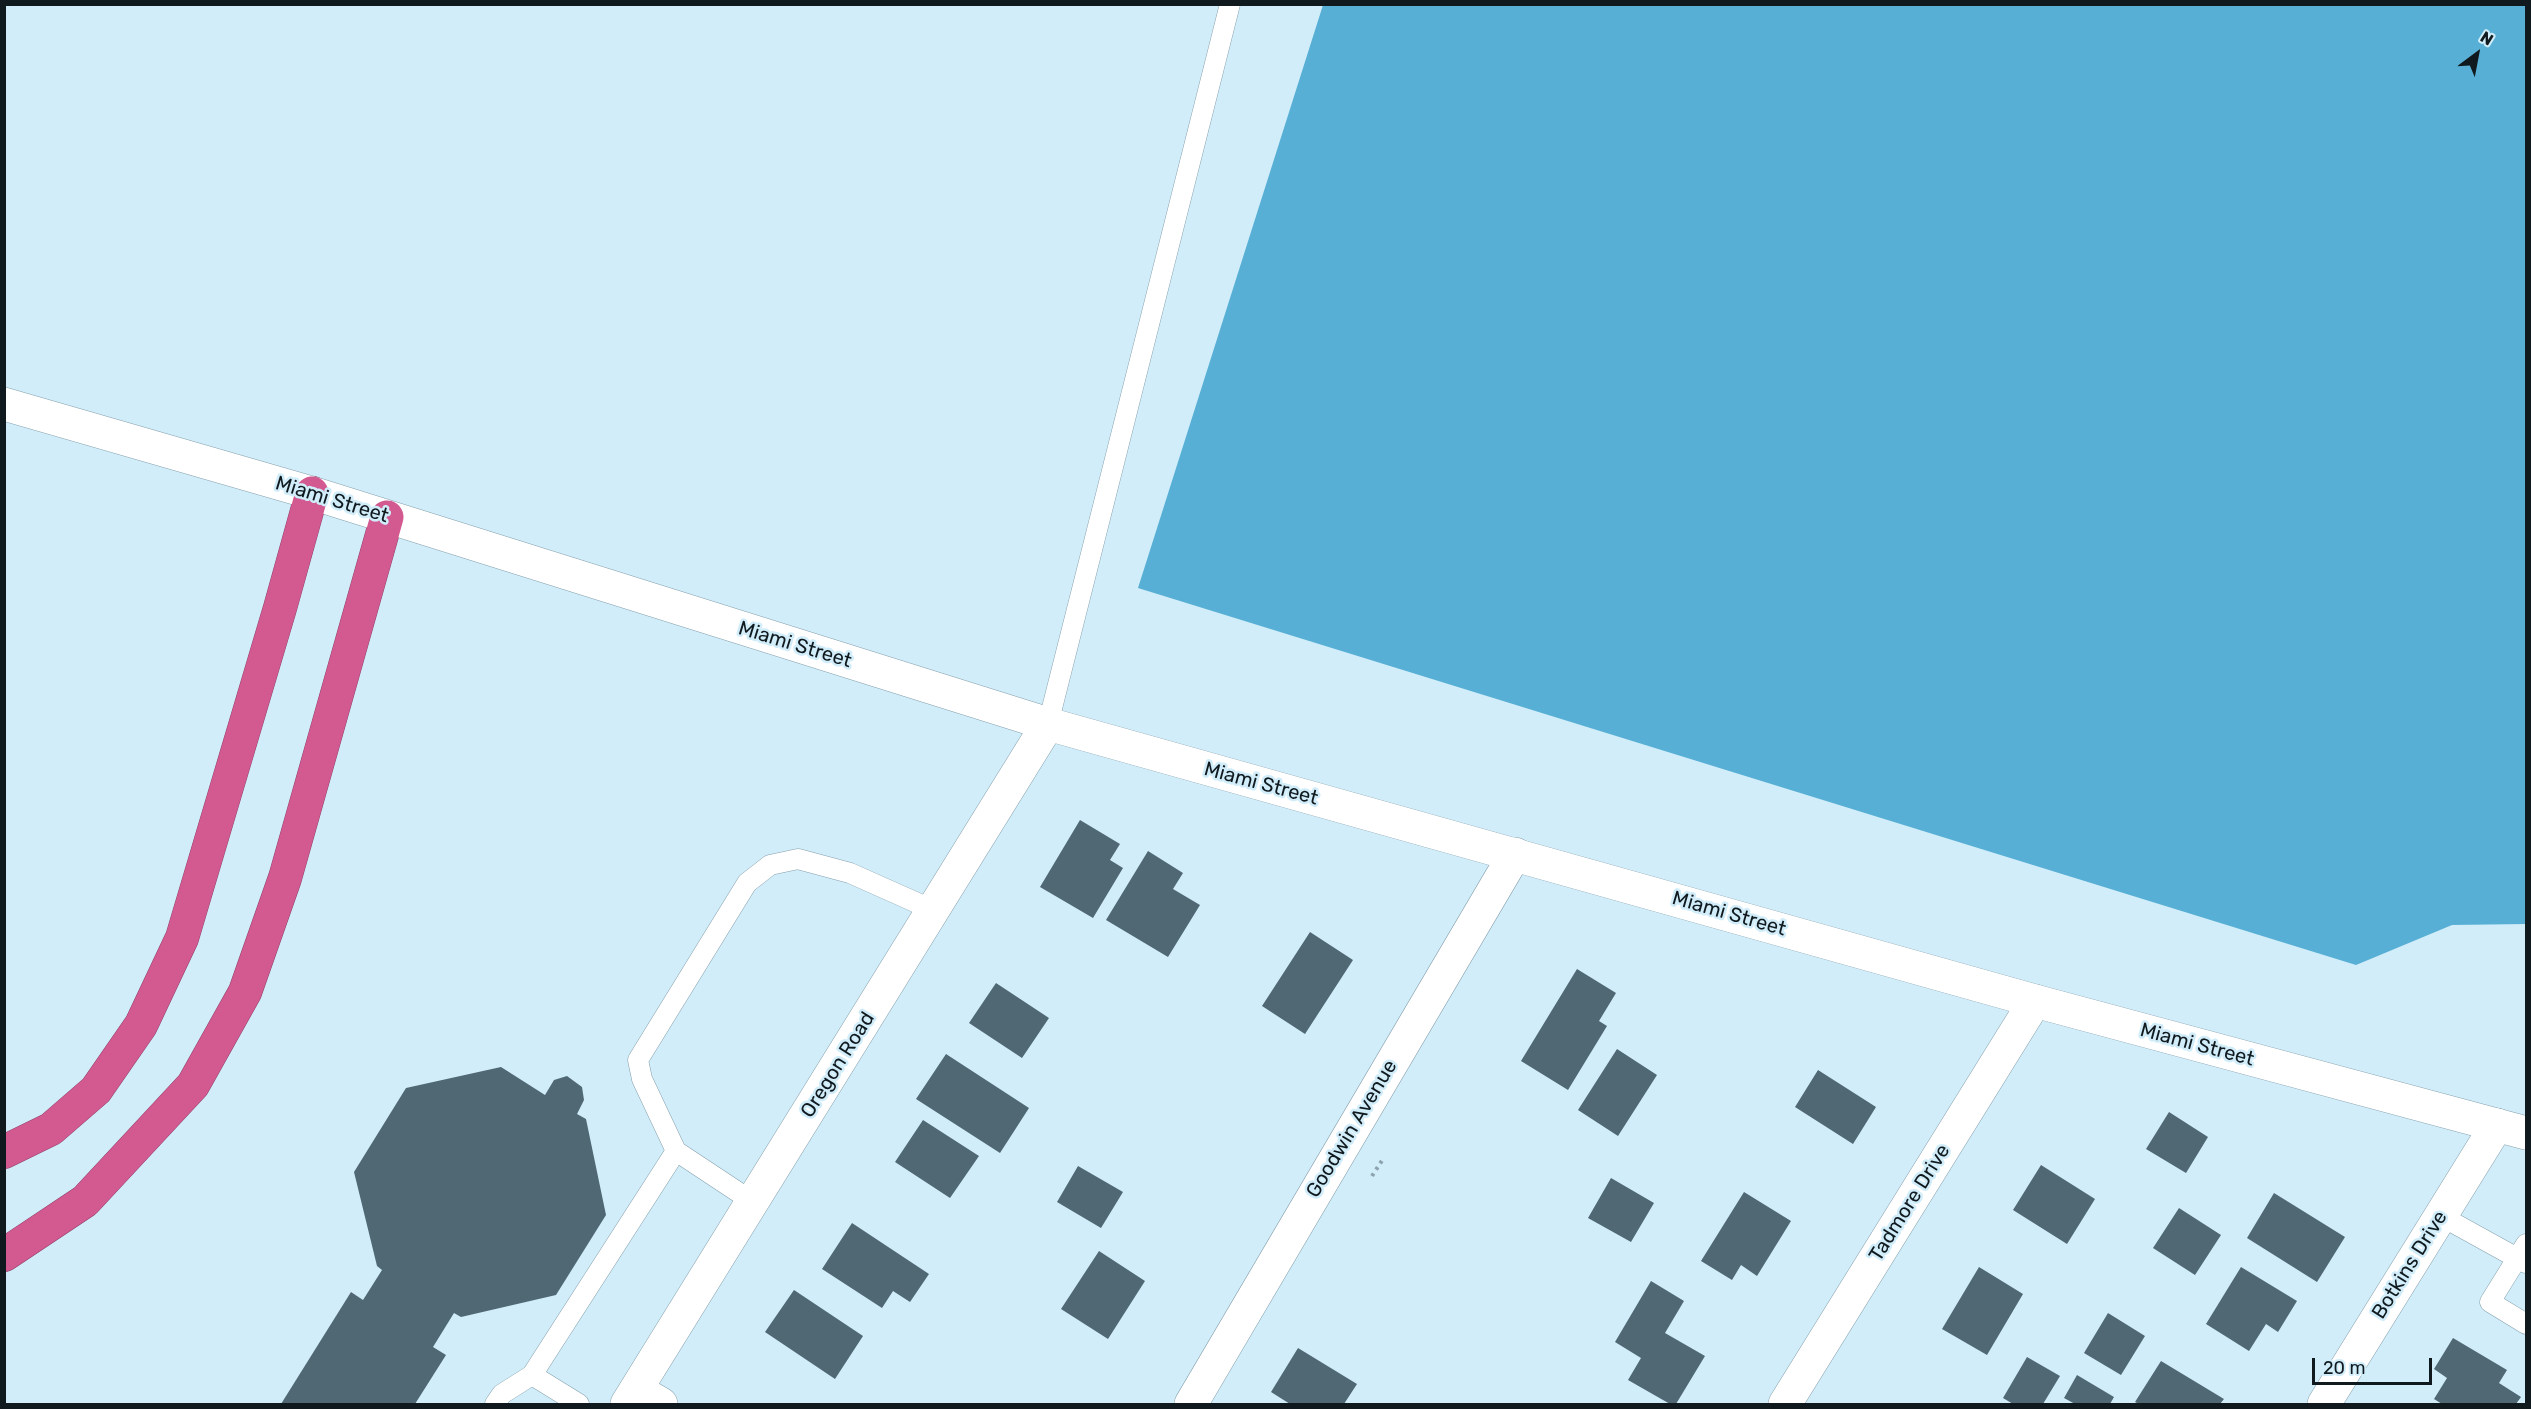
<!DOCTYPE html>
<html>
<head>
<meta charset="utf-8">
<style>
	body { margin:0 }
	#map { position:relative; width:2531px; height:1409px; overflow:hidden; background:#d1edfa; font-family:Rubik,sans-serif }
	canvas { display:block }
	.frame { position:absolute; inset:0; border:6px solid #0f191e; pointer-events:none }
	.north { position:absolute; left:2447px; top:24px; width:60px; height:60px; -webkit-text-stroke:4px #d1edfa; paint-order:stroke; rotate:32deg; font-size:16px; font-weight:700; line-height:24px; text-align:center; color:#0f191e }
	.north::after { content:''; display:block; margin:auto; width:21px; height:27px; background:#0f191e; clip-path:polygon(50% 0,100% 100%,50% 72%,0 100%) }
	.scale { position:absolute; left:2312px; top:1358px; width:120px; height:27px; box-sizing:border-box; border:3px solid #0f191e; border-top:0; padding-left:8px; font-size:18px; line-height:21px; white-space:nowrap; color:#0f191e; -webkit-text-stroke:4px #d1edfa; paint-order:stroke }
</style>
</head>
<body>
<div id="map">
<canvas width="2531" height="1409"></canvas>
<div class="frame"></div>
<div class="north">N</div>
<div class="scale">20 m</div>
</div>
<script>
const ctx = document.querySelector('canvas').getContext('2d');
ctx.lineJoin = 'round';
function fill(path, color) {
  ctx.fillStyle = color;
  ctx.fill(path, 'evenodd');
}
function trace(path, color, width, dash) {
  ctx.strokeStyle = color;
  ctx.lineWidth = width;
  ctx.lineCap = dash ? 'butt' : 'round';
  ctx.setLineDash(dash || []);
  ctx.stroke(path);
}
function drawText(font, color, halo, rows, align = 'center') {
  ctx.font = font + ' Rubik,sans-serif';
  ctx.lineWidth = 5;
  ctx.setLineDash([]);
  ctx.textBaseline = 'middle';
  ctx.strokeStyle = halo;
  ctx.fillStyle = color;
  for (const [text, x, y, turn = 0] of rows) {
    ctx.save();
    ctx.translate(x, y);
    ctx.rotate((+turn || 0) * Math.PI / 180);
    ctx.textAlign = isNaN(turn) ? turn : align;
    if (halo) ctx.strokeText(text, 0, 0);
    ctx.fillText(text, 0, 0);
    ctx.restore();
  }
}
fill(new Path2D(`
	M 1323,5 L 2526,5 L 2526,924 L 2452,925 L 2356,965 L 1138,588 Z`), '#57afd5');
fill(new Path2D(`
	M 1080,820 L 1120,844 L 1110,860 L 1123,868 L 1093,918 L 1040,887 Z
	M 1148,851 L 1183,873 L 1173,889 L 1200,905 L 1168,957 L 1106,920 Z
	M 1310,932 L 1353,960 L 1305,1034 L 1262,1006 Z
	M 1577,969 L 1616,993 L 1599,1021 L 1607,1026 L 1568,1090 L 1521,1061 Z
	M 996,983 L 1049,1018 L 1022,1058 L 969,1023 Z
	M 1617,1049 L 1657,1075 L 1618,1136 L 1578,1110 Z
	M 946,1054 L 1029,1108 L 1000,1153 L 916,1099 Z
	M 501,1067 L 545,1095 L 554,1080 L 567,1076 L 582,1087 L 584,1100 L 577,1114 L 586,1119 L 606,1215 L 556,1295 L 461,1317 L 454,1313 L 433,1347 L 446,1355 L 415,1404 L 281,1404 L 351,1292 L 363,1300 L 382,1270 L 377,1266 L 354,1172 L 406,1088 Z
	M 1818,1070 L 1876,1107 L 1853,1144 L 1795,1107 Z
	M 2169,1112 L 2208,1137 L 2186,1173 L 2146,1149 Z
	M 923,1120 L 979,1156 L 950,1198 L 895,1162 Z
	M 2041,1165 L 2095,1199 L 2067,1244 L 2013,1210 Z
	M 1078,1166 L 1123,1192 L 1101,1228 L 1057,1202 Z
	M 1611,1178 L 1654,1203 L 1631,1242 L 1588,1218 Z
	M 1744,1192 L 1791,1221 L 1757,1276 L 1741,1265 L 1732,1280 L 1701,1261 Z
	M 2274,1193 L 2345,1237 L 2317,1282 L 2247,1238 Z
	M 2179,1208 L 2221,1235 L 2195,1275 L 2153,1248 Z
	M 852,1223 L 929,1274 L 910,1302 L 893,1291 L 882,1308 L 822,1269 Z
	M 1099,1251 L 1145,1281 L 1108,1339 L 1061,1309 Z
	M 1979,1267 L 2023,1294 L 1987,1355 L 1942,1329 Z
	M 2241,1267 L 2297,1301 L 2278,1332 L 2266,1324 L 2249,1351 L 2206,1324 Z
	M 1651,1281 L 1684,1301 L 1665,1333 L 1705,1356 L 1676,1404 L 1670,1404 L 1628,1380 L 1641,1358 L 1615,1342 Z
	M 794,1290 L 863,1336 L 835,1379 L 765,1332 Z
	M 2108,1313 L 2145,1336 L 2121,1375 L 2084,1353 Z
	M 2453,1338 L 2507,1370 L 2499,1383 L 2521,1397 L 2516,1404 L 2442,1404 L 2434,1399 L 2447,1378 L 2434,1369 Z
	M 1298,1348 L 1357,1384 L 1344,1404 L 1290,1404 L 1271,1392 Z
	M 2027,1357 L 2060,1376 L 2043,1404 L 2013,1404 L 2003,1398 Z
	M 2161,1361 L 2224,1399 L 2220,1404 L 2139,1404 L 2135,1402 Z
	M 2077,1375 L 2114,1397 L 2110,1404 L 2075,1404 L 2064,1398 Z`), '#506873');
const lane = new Path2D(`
	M 1048,724 L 1230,4
	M 676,1151 L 642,1079 L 638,1060 L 747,883 L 770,865 L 798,859 L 850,873 L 933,910
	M 2441,1216 L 2526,1263
	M 2526,1244 L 2490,1302 L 2526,1324
	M 495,1404 L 502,1394 L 532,1375
	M 579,1404 L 532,1375 L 676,1151 L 753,1202`);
const street = new Path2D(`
	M 637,1390 L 661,1404
	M 1191,1404 L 1515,854
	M 1785,1404 L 2035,1001
	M 2324,1404 L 2497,1125`);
const secondary = new Path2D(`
	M 4,404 L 312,493 L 1048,724 L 2035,1001 L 2526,1133
	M 627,1404 L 1048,724`);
const highway = new Path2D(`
	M 4,1152 L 51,1129 L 96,1090 L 141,1025 L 182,938 L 280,608 L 312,493
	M 4,1255 L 85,1201 L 193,1085 L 245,992 L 285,878 L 387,517`);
trace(lane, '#86a0ac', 21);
trace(street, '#86a0ac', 34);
trace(secondary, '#86a0ac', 34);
trace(highway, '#8e4369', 34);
trace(new Path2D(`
	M 1372,1176 L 1383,1159`), '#8da3ad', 4, [3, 4.5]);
trace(lane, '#fff', 20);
trace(street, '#fff', 33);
trace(secondary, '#fff', 33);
trace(highway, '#d35991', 33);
drawText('20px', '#0f191e', '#d1edfa', [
	["Miami Street",332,500,17],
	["Miami Street",795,645,17],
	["Miami Street",1261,784,15],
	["Miami Street",1729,914,16],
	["Miami Street",2197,1045,15],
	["Oregon Road",838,1065,-58],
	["Goodwin Avenue",1352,1129,-59],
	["Tadmore Drive",1910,1203,-58],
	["Botkins Drive",2410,1265,-58]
]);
</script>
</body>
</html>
